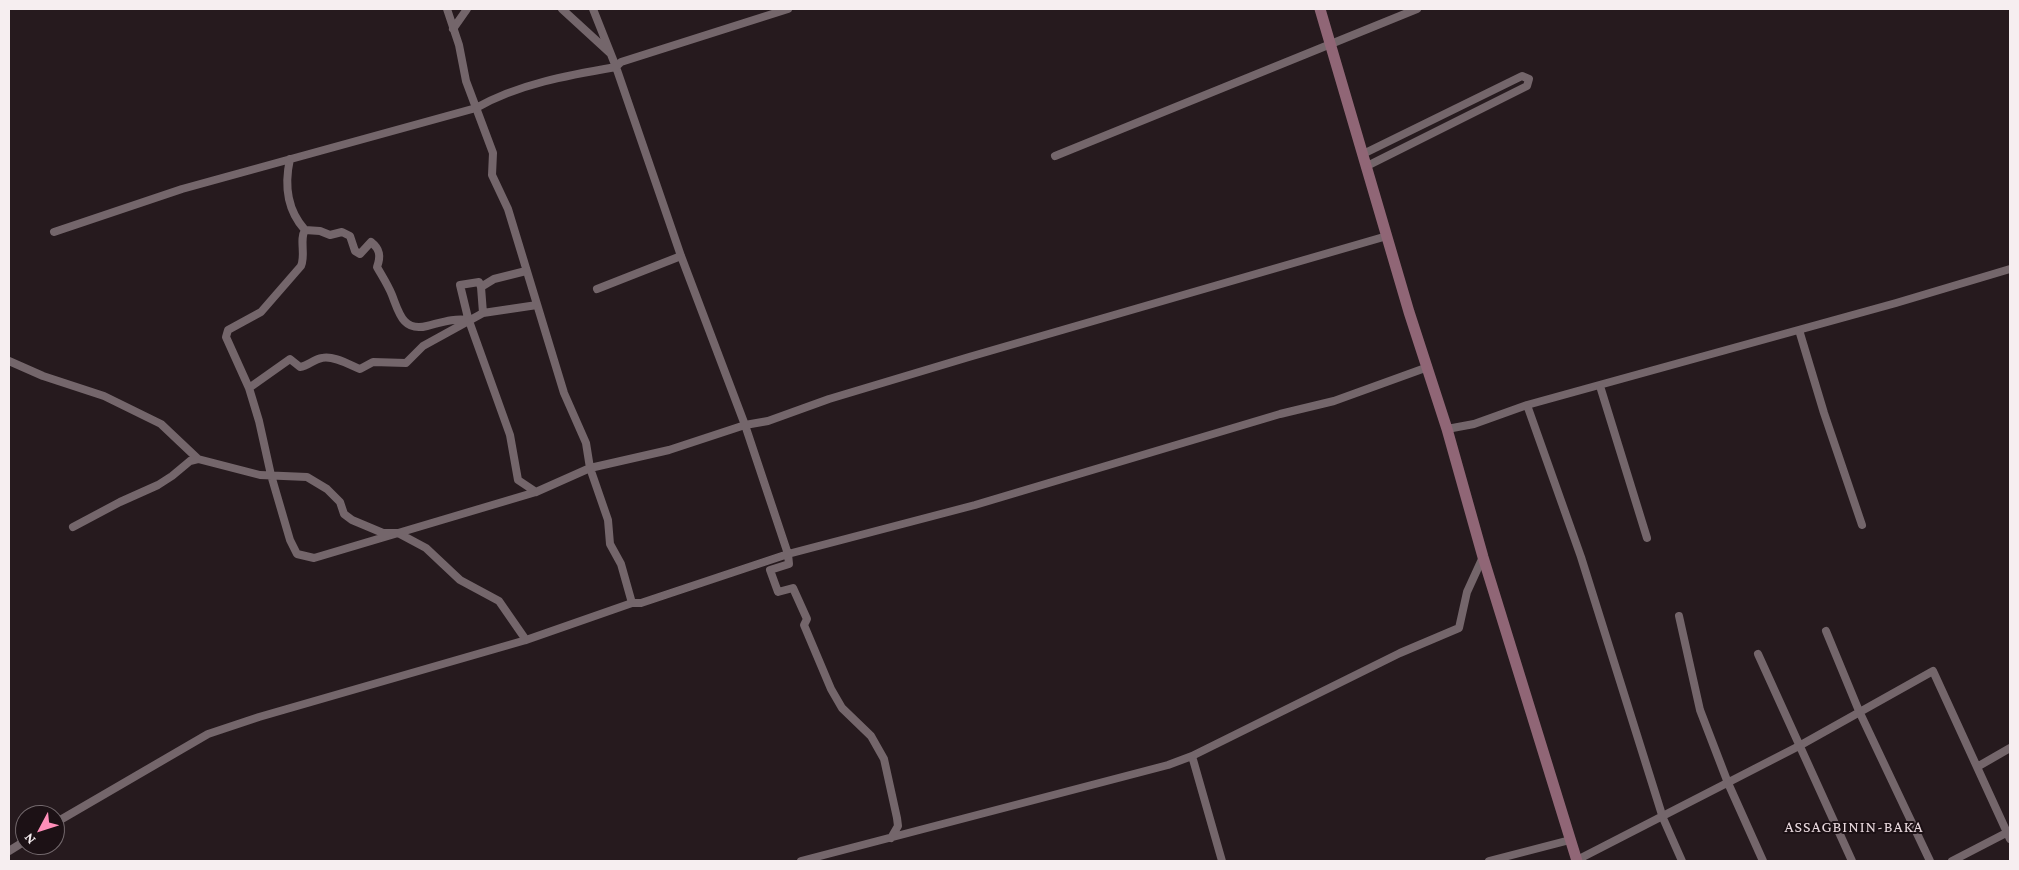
<!DOCTYPE html>
<html>
<head>
<meta charset="utf-8">
<style>
	body { margin:0 }
	#map { position:relative; width:2019px; height:870px; overflow:hidden; background:#261a1e; font-family:"Crimson Pro",serif }
	canvas { display:block }
	.frame { position:absolute; inset:0; border:10px solid #f6eef0; pointer-events:none }
	.north { position:absolute; left:15px; top:805px; width:50px; height:50px; box-sizing:border-box; background:#1c1115; border:1px solid #73696d; border-radius:50%; rotate:230deg; font-size:14px; font-weight:700; line-height:20px; text-align:center; color:#f6eef0 }
	.north::after { content:''; display:block; margin:auto; width:18px; height:22px; background:#ff8eb9; clip-path:polygon(50% 0,100% 100%,50% 72%,0 100%) }
</style>
</head>
<body>
<div id="map">
<canvas width="2019" height="870"></canvas>
<div class="frame"></div>
<div class="north">N</div>
</div>
<script>
const ctx = document.querySelector('canvas').getContext('2d');
ctx.lineJoin = 'round';
function trace(path, color, width, dash) {
  ctx.strokeStyle = color;
  ctx.lineWidth = width;
  ctx.lineCap = dash ? 'butt' : 'round';
  ctx.setLineDash(dash || []);
  ctx.stroke(path);
}
function drawText(font, color, halo, rows, align = 'center') {
  ctx.font = font + ' "Crimson Pro",serif';
  ctx.lineWidth = 4;
  ctx.setLineDash([]);
  ctx.textBaseline = 'middle';
  ctx.strokeStyle = halo;
  ctx.fillStyle = color;
  for (const [text, x, y, turn = 0] of rows) {
    ctx.save();
    ctx.translate(x, y);
    ctx.rotate((+turn || 0) * Math.PI / 180);
    ctx.textAlign = isNaN(turn) ? turn : align;
    if (halo) ctx.strokeText(text, 0, 0);
    ctx.fillText(text, 0, 0);
    ctx.restore();
  }
}
trace(new Path2D(`
	M 447,9 L 459,45 L 466,81 L 493,153 L 492,175 L 508,209 L 564,393 L 586,443 L 590,468 L 608,520 L 610,544 L 621,564 L 632,603 L 641,603 L 788,554 L 975,505 L 1280,414 L 1334,401 L 1428,367
	M 562,9 L 610,53
	M 788,9 L 621,62 L 616,67 L 681,256 L 745,425 L 768,421 L 829,399 L 969,357 L 1387,236
	M 453,29 L 467,9
	M 1363,154 L 1522,76 L 1529,79 L 1527,86 L 1367,166
	M 1055,156 L 1417,9
	M 290,159 C 284,186 287,210 305,230 L 320,231 L 330,235 L 342,232 L 350,236 L 355,251 L 360,254 L 371,242 C 380,249 381,256 377,267 C 382,276 388,285 392,295 C 399,313 403,332 427,326 C 443,322 453,318 469,320
	M 305,230 C 299,240 306,254 301,266 L 261,312 L 228,330 L 226,337 L 249,388 L 259,421 L 271,475 L 290,540 L 297,554 L 314,558 L 536,492 L 590,468 L 669,450 L 745,425 L 788,554 L 789,564 L 770,570 L 778,592 L 793,588 L 807,619 L 804,625 L 831,689 L 842,708 L 871,736 L 884,759 L 897,818 L 898,826 L 891,838
	M 54,232 L 182,189 L 476,108 C 518,84 569,75 616,67 L 593,9
	M 526,271 L 494,279 L 481,287 L 479,282 L 460,285 L 468,318 L 510,435 L 518,480 L 536,492
	M 481,287 L 483,313
	M 597,289 L 681,256
	M 1799,330 L 1824,413 L 1862,525
	M 9,361 L 43,376 L 104,396 L 161,424 L 198,459 L 260,475 L 307,477 L 327,489 L 340,502 L 344,514 L 352,520 L 383,533 L 398,533 L 426,548 L 460,580 L 499,601 L 526,640
	M 1600,386 L 1647,538
	M 249,388 L 290,359 L 300,367 C 308,366 314,359 322,358 C 333,355 350,365 360,369 L 373,362 L 406,363 L 423,346 L 483,313 L 537,305
	M 1527,405 L 1581,557 L 1663,818 L 1682,861
	M 1447,429 L 1474,424 L 1527,405 L 1896,303 L 2010,269
	M 73,527 L 120,502 L 158,485 L 172,476 L 190,461 L 198,459
	M 1679,616 L 1700,710 L 1728,783 L 1763,861
	M 1826,631 L 1859,711 L 1930,861
	M 1758,654 L 1852,861
	M 1192,756 L 1222,861
	M 1977,767 L 2010,748
	M 55,823 L 208,734 L 259,717 L 526,640 L 632,603
	M 9,851 L 25,841
	M 1577,860 L 1799,746 L 1933,671 L 2010,839
	M 801,861 L 1168,765 L 1192,756 L 1400,653 L 1459,628 L 1467,592 L 1483,557
	M 1489,861 L 1570,840
	M 1952,861 L 2010,831`), '#74666b', 8);
trace(new Path2D(`
	M 1320,9 L 1409,312 L 1447,429 L 1483,557 L 1577,861`), '#906676', 11);
ctx.letterSpacing = '1px';
drawText('16px', '#e8d8dd', '#1c1115', [
	["ASSAGBININ-BAKA",1854,827]
]);
ctx.letterSpacing = '0px';
</script>
</body>
</html>
